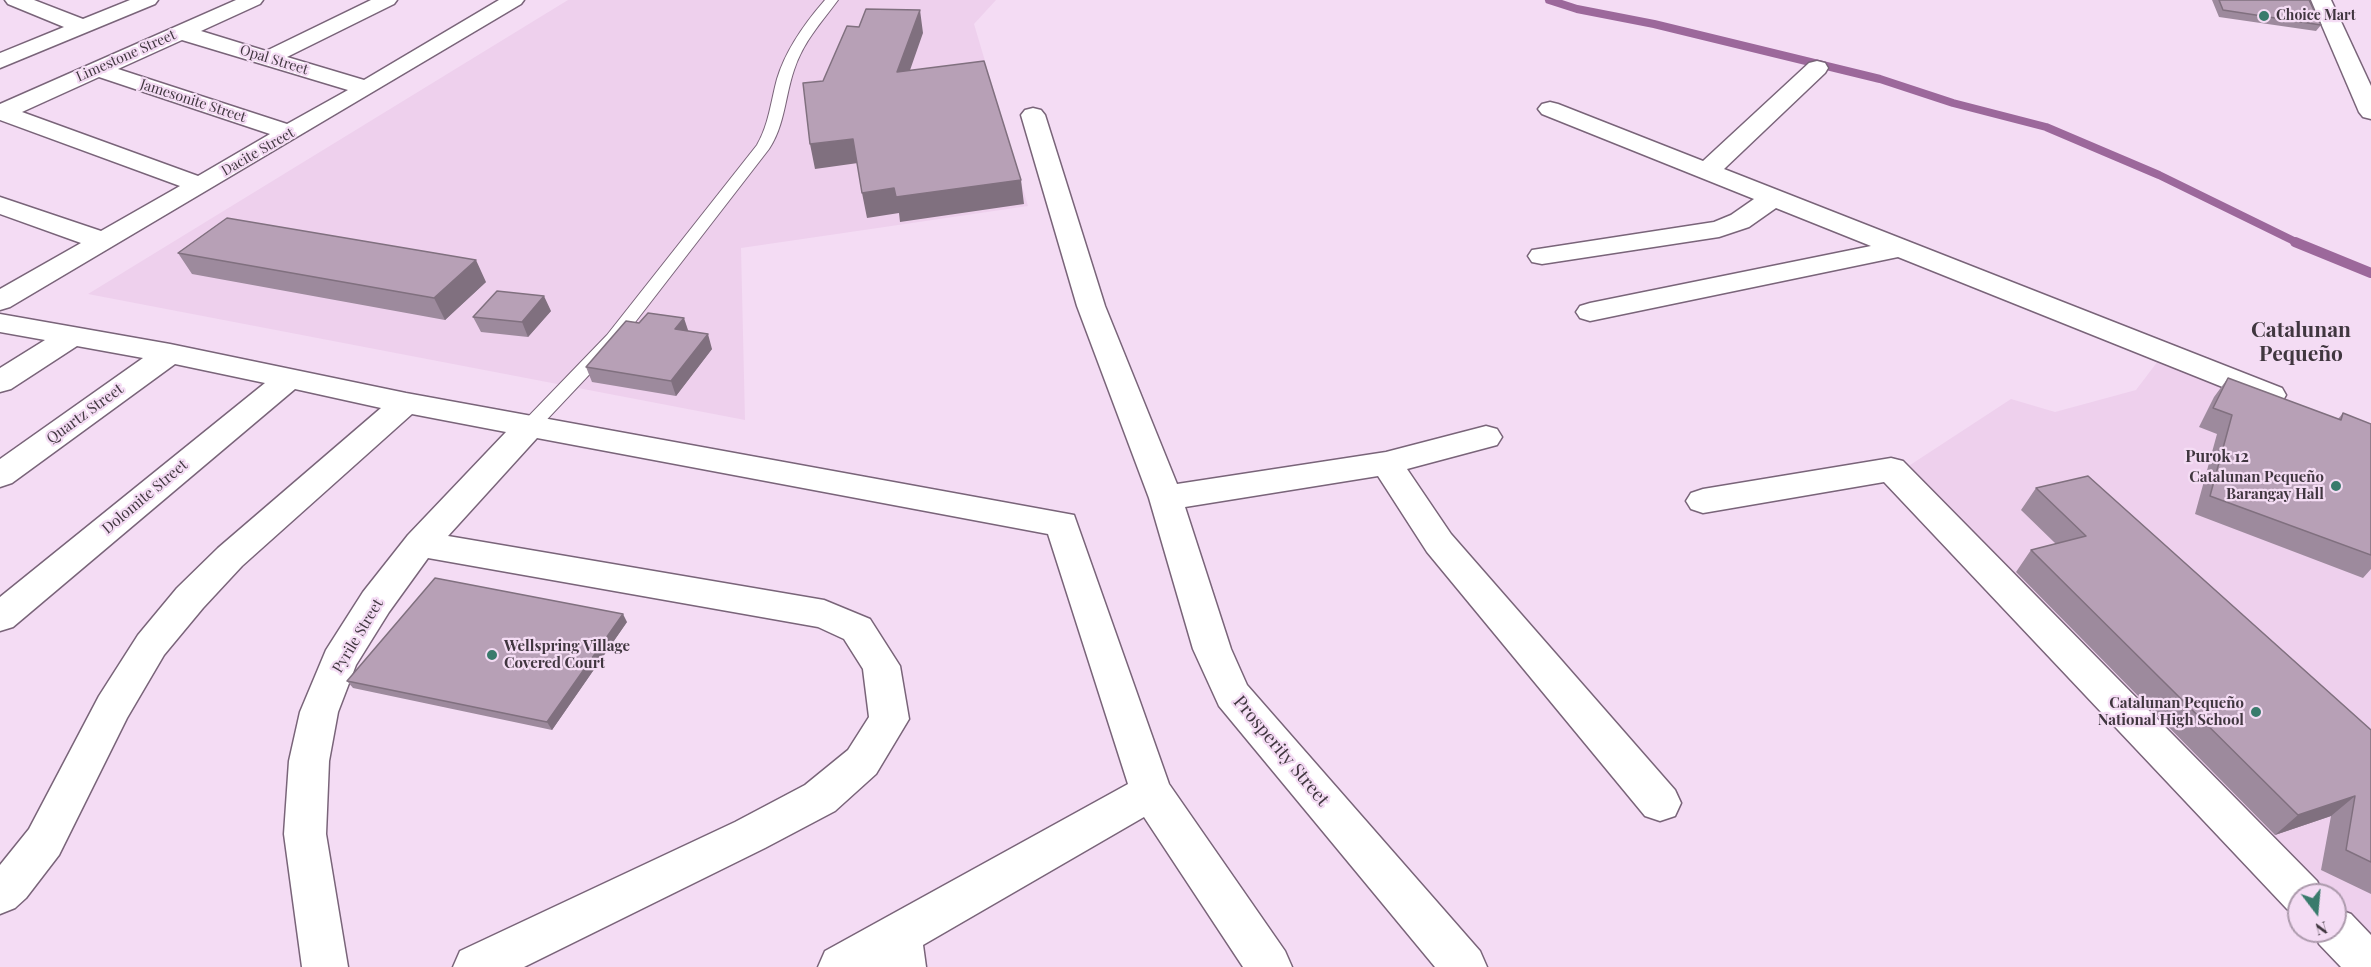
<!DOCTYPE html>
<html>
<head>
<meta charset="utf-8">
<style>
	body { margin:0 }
	#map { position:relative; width:2371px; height:967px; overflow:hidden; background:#f4dcf4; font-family:"Playfair Display",serif }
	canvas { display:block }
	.north { position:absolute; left:2287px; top:883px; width:60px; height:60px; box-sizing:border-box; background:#f4dcf4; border:2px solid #ac9aac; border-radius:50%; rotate:164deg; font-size:16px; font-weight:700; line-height:24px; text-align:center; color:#40363f }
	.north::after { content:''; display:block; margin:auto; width:21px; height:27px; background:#397b6c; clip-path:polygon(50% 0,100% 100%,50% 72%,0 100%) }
</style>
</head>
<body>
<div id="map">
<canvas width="2371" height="967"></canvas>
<div class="north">N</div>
</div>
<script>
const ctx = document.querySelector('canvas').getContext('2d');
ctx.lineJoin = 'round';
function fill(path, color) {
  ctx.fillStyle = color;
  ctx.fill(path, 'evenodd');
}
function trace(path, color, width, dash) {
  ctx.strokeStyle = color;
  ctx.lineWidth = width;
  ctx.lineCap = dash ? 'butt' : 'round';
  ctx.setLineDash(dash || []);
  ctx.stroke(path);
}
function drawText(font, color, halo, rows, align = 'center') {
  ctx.font = font + ' "Playfair Display",serif';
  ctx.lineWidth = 4.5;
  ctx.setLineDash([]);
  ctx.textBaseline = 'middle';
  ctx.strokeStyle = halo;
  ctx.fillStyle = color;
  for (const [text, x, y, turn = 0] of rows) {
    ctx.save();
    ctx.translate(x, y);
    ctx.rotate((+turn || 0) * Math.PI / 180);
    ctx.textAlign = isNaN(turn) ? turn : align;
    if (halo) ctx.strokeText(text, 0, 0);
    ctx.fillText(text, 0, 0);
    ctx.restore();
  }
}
fill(new Path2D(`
	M 568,0 L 996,0 L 974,24 L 1028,206 L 741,248 L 745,420 L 88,294 Z
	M 2158,361 L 2371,446 L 2371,949 L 2335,912 L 2335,895 L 2318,895 L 1904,469 L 2011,399 L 2055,412 L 2136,390 Z`), '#eed0ed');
trace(new Path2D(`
	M 1549,0 L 1577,9 L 1654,24 L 1880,79 L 1953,103 L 2046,127 L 2159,175 L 2298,243`), '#9c689b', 8);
trace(new Path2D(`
	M 2295,242 L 2371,273`), '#9c689b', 10);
const service = new Path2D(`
	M 825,0 L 838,0 C 821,23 803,42 794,70 C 785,96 785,125 769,149 L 619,343 L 537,430 L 530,432 L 523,430 L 521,426 L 523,422 L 607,335 L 757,145 C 769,124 771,101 777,79 C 786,49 805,23 825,0 Z`);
const minor = new Path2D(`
	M 5,0 L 34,0 L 83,19 L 130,0 L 158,0 L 155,4 L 0,68 L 0,53 L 64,27 L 8,4 Z
	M 236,0 L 263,0 L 260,4 L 201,31 L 266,51 L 371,0 L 397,0 L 394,4 L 287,57 L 364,80 L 499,0 L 524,0 L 521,4 L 10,307 L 0,310 L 0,289 L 81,243 L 0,214 L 0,197 L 101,231 L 180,186 L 0,120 L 0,104 ZM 182,40 L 348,90 L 287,124 L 118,69 ZM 99,77 L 270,134 L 198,176 L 22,112 Z
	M 1817,61 L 1825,63 L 1828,68 L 1825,73 L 1724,169 L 2282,388 L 2286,395 L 2282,402 L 2271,405 L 2260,402 L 1898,257 L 1590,321 L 1580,318 L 1576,312 L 1580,306 L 1590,303 L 1871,246 L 1776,208 L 1749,227 L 1719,237 L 1542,264 L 1532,262 L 1528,256 L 1532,250 L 1714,222 L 1731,215 L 1754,199 L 1542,114 L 1538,109 L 1542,104 L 1550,102 L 1558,104 L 1703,161 L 1809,63 Z
	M 1033,108 L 1041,110 L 1045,115 L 1105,306 L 1177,484 L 1386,452 L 1486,426 L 1497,429 L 1502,437 L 1497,445 L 1407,469 L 1451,534 L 1675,790 L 1681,803 L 1675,816 L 1660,821 L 1645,816 L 1427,552 L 1378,476 L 1185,507 L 1231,649 L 1247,685 L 1480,951 L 1487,967 L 1435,967 L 1219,706 L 1214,695 L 1193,649 L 1149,498 L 1077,306 L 1021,115 L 1025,110 Z
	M 0,314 L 170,344 L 406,393 L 1074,515 L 1169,784 L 1285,951 L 1292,967 L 1243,967 L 1144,817 L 923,945 L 926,967 L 818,967 L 825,951 L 1128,784 L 1048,534 L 537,438 L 448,536 L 824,600 L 870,619 L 900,666 L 909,719 L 876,774 L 835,811 L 765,848 L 524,967 L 453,967 L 460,951 L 735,822 L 805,785 L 848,750 L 869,717 L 863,669 L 844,639 L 818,627 L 428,558 L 389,612 L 356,665 L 338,712 L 329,761 L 326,834 L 348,967 L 302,967 L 284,834 L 289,761 L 300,712 L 326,650 L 363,592 L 408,535 L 506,432 L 412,414 L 242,566 L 203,608 L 164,655 L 127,718 L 59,855 L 26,898 L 15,908 L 0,914 L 0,865 L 29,829 L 99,696 L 138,635 L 177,588 L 218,548 L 381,408 L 295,389 L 13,627 L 0,631 L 0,597 L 265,383 L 175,364 L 12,483 L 0,487 L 0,459 L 143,358 L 77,346 L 11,389 L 0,392 L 0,368 L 45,340 L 0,332 Z
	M 1891,458 L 1903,461 L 2317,881 L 2324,895 L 2299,895 L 2299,914 L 2287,909 L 1884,482 L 1703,513 L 1691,509 L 1686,501 L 1691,493 L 1703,489 Z
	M 2335,908 L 2351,914 L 2371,935 L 2371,967 L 2341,967 L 2319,944 L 2314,931 L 2335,931 Z`);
const tertiary = new Path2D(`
	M 2311,0 L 2331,0 L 2371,86 L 2371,119 L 2363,117 L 2359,112 Z`);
trace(service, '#796479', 2);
trace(minor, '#796479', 3);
trace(tertiary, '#796479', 3);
fill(service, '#fff');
fill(minor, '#fff');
fill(tertiary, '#fff');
fill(new Path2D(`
	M 2212,0 L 2309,0 L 2321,25 L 2316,31 L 2219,17 Z
	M 178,253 L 486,282 L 445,320 L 192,274 Z
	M 551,311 L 528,337 L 481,332 L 473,317 Z
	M 688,331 L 712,349 L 676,396 L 592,382 L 586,367 Z
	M 2228,378 L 2338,419 L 2343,413 L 2371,424 L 2371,569 L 2363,578 L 2195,514 L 2217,434 L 2199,427 L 2214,397 Z
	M 2036,488 L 2371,730 L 2371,894 L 2321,870 L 2331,816 L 2275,835 L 2016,572 L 2031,550 L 2056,544 L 2021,510 Z
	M 627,622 L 552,730 L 353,688 L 347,681 Z`), '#9d8a9d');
fill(new Path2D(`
	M 920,10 L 923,33 L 901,96 L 897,72 Z
	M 853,139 L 858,163 L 815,169 L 810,144 Z
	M 1021,180 L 1024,204 L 900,222 L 899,213 L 867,218 L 862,193 L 894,188 Z
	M 476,260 L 486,282 L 445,320 L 434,298 Z
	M 544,296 L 551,311 L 528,337 L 522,322 Z
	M 684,318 L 689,333 L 675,329 Z
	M 708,334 L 712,349 L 676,396 L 671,381 Z
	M 623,614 L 627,622 L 552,730 L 547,722 Z
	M 2355,796 L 2331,816 L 2275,835 L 2298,815 Z`), '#80707f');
const building = new Path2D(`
	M 2219,0 L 2309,0 L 2321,25 L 2223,10 Z
	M 866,9 L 920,10 L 897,72 L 984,61 L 1021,180 L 896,197 L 894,188 L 862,193 L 853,139 L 810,144 L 803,83 L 823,81 L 847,26 L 859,27 Z
	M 227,218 L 476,260 L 434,298 L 178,253 Z
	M 497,291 L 544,296 L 522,322 L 473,317 Z
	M 648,313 L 684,318 L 675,329 L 708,334 L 671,381 L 586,367 L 626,321 L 639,323 Z
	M 2228,378 L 2341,420 L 2343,413 L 2371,424 L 2371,555 L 2210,496 L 2232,415 L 2213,408 Z
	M 2088,476 L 2371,730 L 2371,862 L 2346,850 L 2355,796 L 2298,815 L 2031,550 L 2086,536 L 2036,488 Z
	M 435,578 L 623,614 L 547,722 L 347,681 Z`);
fill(building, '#b7a0b6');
trace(building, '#80707f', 1.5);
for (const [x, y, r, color] of [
	[2264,16,6,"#397b6c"],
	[2336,486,6,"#397b6c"],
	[492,655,6,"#397b6c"],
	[2256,712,6,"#397b6c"]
]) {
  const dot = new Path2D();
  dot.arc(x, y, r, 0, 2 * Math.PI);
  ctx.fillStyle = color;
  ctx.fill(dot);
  trace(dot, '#f4dcf4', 2);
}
drawText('bold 14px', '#40363f', '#f4dcf4', [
	["Choice Mart",2276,16]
], 'left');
drawText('14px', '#40363f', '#f4dcf4', [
	["Limestone Street",126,56,-24],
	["Opal Street",274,60,17],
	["Jamesonite Street",193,101,18],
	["Dacite Street",258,152,-30]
]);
drawText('15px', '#40363f', '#f4dcf4', [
	["Quartz Street",85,414,-36],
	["Dolomite Street",145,497,-40],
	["Pyrile Street",358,636,-59]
]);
drawText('bold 15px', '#40363f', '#f4dcf4', [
	["Catalunan Pequeño",2324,477],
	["Barangay Hall",2324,494],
	["Wellspring Village",504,646,"left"],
	["Covered Court",504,663,"left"],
	["Catalunan Pequeño",2244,703],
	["National High School",2244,720]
], 'right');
drawText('bold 16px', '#40363f', '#f4dcf4', [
	["Purok 12",2217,457]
]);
drawText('18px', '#40363f', '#f4dcf4', [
	["Prosperity Street",1281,751,50]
]);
drawText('bold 21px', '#40363f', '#f4dcf4', [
	["Catalunan",2301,330],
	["Pequeño",2301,354]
]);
</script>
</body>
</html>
